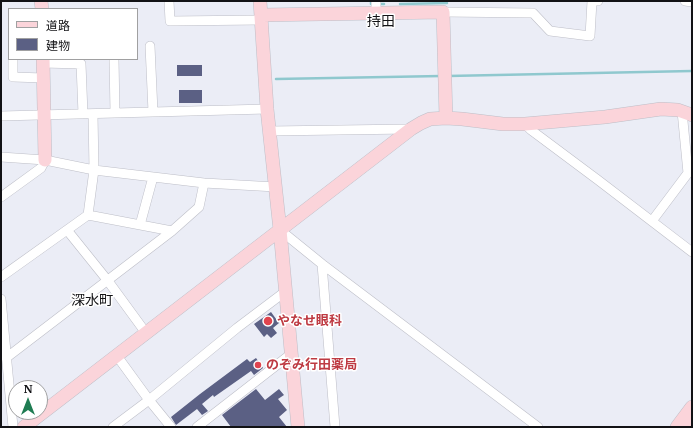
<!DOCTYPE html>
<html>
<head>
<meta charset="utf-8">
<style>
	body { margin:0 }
	#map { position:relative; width:693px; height:428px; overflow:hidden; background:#ebedf6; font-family:Merriweather,"Noto Sans JP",serif }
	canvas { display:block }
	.frame { position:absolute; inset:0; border:2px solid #121215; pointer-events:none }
	.legend { position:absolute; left:8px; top:8px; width:130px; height:52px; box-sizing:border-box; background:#fff; border:1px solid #a0a0a1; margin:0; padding:5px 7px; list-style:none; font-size:12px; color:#121215 }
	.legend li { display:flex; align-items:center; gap:8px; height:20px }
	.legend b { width:20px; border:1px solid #a0a0a1 }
	.north { position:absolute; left:8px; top:380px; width:40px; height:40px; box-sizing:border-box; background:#fff; border:1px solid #a0a0a1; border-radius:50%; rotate:0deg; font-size:11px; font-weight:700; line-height:16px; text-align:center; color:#121215 }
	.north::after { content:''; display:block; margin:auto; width:14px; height:18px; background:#1f7c52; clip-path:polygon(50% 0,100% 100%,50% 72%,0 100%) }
</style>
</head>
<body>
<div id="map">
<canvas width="693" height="428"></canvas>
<div class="frame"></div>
<ul class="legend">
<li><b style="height:5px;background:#fbd4da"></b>道路</li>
<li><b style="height:11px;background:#5b6084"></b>建物</li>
</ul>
<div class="north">N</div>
</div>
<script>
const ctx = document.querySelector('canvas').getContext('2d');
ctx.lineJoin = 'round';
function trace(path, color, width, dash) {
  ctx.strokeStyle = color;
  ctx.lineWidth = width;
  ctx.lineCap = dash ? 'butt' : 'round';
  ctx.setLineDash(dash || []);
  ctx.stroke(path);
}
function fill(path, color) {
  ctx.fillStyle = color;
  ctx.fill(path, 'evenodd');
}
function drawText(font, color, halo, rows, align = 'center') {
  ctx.font = font + ' Merriweather,"Noto Sans JP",serif';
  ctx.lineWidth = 3;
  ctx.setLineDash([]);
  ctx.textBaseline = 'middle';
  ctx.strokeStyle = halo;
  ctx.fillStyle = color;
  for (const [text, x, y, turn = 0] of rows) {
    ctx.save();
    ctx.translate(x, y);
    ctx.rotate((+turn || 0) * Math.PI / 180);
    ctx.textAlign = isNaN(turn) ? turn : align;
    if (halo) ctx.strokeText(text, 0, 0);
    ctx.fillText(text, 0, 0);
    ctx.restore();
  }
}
trace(new Path2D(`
	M 371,1 L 371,4
	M 381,4 L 384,4
	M 400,4 L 447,3
	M 448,76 L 692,71
	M 276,79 L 441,76`), '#8fc8ce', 2.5);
fill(new Path2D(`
	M 177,65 L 202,65 L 202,76 L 177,76 Z
	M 179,90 L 202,90 L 202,103 L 179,103 Z
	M 271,312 L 279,323 L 273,328 L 277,333 L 271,338 L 267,334 L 264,337 L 254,324 Z
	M 256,358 L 263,368 L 254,375 L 251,371 L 214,397 L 213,395 L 202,404 L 208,411 L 202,415 L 197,409 L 176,425 L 171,417 L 200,394 L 247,359 L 250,362 Z
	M 256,389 L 265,400 L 279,389 L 284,395 L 278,399 L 287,410 L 279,417 L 287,427 L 231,427 L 222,415 Z`), '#5b6084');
const street = new Path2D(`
	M 169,1 L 170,21 L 261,20
	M 376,1 L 376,13
	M 685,1 L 692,2
	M 443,12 L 533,13 L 550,31 L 590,36 L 592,1 L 598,1
	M 150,46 L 153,112
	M 13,59 L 13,77 L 44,78
	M 114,59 L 115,113
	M 43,63 L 81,64 L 83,114
	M 1,116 L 267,109
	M 525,124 L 531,130 L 598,180 L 692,252
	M 270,131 L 410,129
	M 1,157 L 45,160 L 94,170 L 204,183 L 276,187
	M 1,197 L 41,168 L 45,160
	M 88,215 L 172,231
	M 652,221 L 688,173 L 682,111
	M 140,225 L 153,177
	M 67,230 L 108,281 L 146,333
	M 280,230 L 322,264 L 538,427
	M 322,264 L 335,427
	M 1,277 L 88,215 L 94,170 L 93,114
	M 1,299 L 13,427
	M 117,356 L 149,400 L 171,427
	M 6,358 L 172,231 L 199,207 L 204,183
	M 113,427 L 149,400 L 237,328 L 286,291
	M 197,427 L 291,354`);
const secondary = new Path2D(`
	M 41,1 L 42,9
	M 260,1 L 267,109 L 280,230 L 298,427
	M 261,15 L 443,12 L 446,118
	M 43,59 L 45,160
	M 24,427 L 411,129 L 421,123 L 430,119 L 446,118 L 462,119 L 503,124 L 525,124 L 605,117 L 661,109 L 678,110 L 692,115
	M 677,427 L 692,407
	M 689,427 L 692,423`);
trace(street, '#bdbec7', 10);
trace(secondary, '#bdbec7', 14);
trace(street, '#fff', 9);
trace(secondary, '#fbd4da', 13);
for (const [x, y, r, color] of [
	[268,321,5,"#e0444e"],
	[258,365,4,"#e0444e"]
]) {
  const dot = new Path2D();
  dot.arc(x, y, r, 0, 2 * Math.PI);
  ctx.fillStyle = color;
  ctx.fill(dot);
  trace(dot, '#fff', 1.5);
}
drawText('bold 13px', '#be3a42', '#fff', [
	["やなせ眼科",277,321],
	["のぞみ行田薬局",266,365]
], 'left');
drawText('14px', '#121215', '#fff', [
	["持田",381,22],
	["深水町",92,301]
]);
</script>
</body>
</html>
